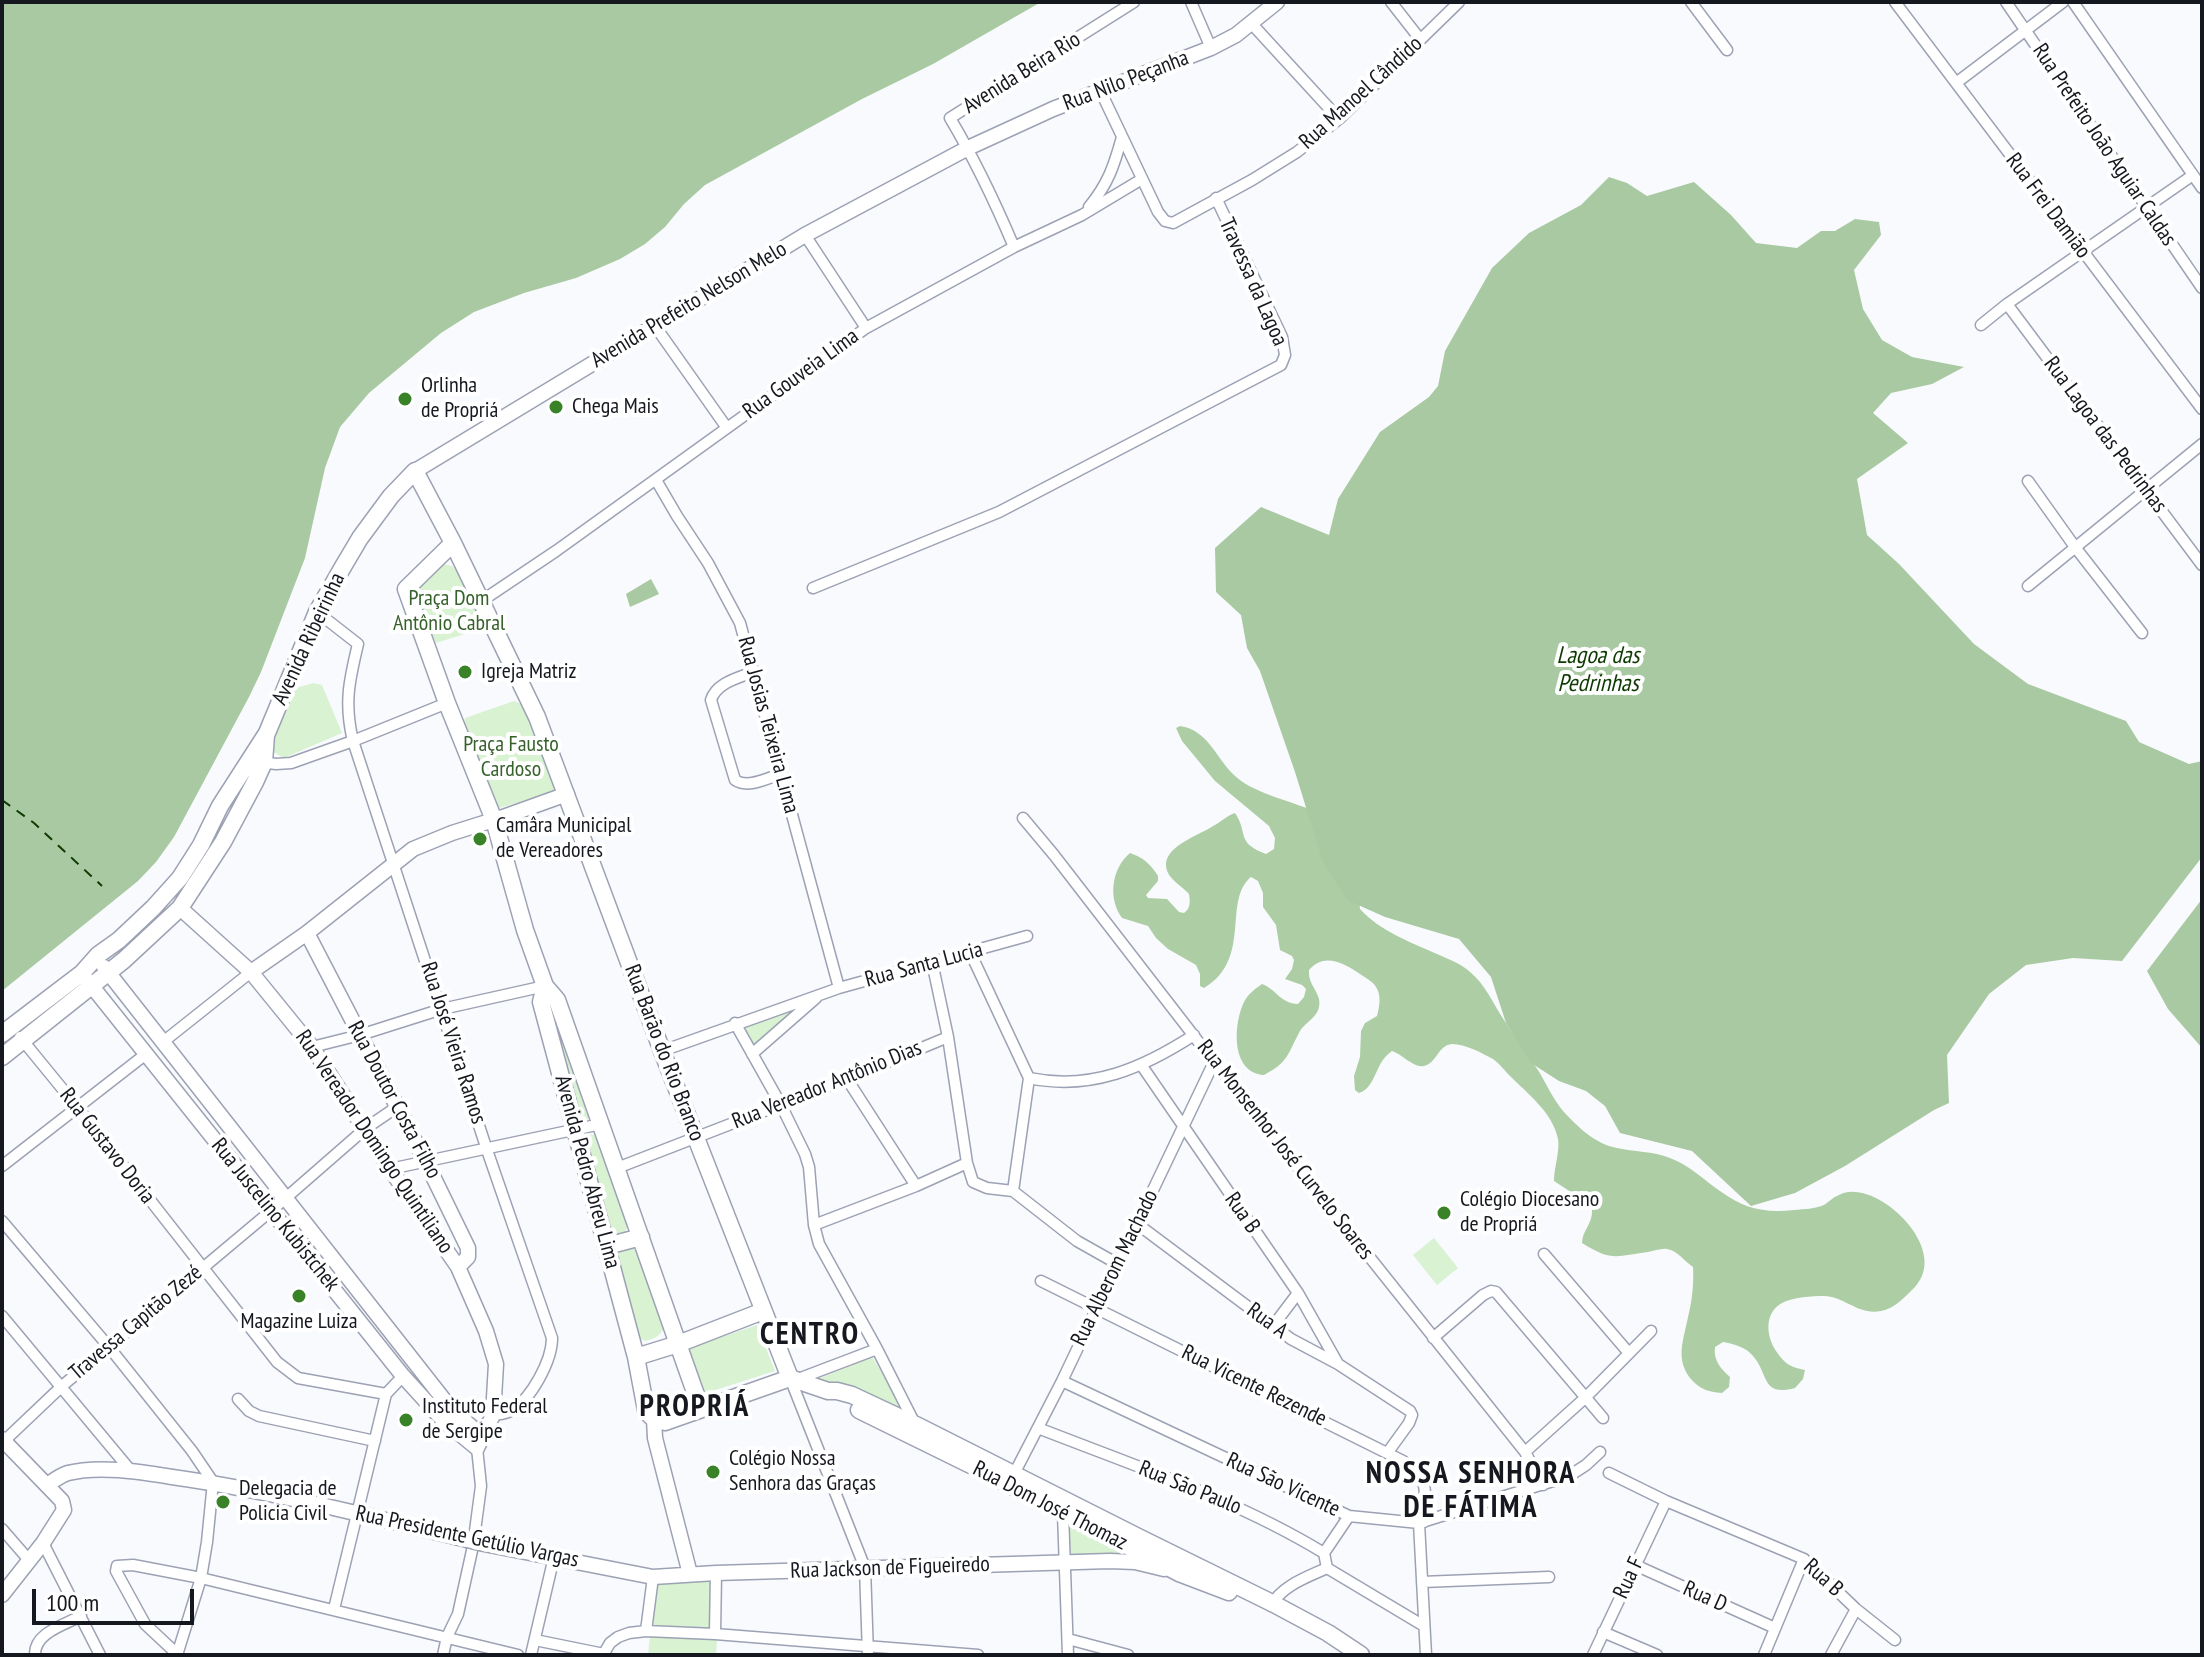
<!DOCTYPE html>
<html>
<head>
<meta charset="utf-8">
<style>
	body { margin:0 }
	#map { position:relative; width:2204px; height:1657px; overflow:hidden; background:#f9fafe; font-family:"PT Sans Narrow",sans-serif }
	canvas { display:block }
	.frame { position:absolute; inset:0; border:4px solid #16181f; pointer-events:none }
	.scale { position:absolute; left:32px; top:1589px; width:162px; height:36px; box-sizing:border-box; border:4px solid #16181f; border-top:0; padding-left:10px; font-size:24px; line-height:28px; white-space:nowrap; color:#16181f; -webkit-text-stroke:6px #fff; paint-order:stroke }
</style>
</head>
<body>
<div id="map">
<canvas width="2204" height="1657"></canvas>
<div class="frame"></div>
<div class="scale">100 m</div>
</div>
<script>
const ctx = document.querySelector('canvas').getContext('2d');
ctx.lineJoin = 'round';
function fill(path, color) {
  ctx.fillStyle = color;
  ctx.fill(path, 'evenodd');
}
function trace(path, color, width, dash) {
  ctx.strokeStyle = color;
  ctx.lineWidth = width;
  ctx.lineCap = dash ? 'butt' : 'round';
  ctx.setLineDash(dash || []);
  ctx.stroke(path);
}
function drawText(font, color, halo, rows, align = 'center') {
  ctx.font = font + ' "PT Sans Narrow",sans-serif';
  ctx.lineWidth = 8;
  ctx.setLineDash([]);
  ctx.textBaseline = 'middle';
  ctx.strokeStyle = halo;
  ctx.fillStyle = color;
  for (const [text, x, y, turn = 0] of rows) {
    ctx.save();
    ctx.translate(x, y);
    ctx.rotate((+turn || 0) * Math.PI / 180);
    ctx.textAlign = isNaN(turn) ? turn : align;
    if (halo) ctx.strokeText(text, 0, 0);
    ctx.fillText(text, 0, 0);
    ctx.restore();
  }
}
fill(new Path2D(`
	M 444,564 L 452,566 L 458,572 L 484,628 L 436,643 L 418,603 L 417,595 L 419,588 Z
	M 313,683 L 322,685 L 342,733 L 284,758 L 273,752 L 271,741 L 293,689 Z
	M 514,701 L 523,705 L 557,791 L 499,808 L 464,724 L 465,718 Z
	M 548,990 L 591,1117 L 585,1121 L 578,1119 Z
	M 804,1003 L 753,1047 L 742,1026 Z
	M 589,1134 L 598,1136 L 629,1222 L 625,1232 L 615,1234 L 607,1231 L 584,1141 Z
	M 1434,1238 L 1458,1268 L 1437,1285 L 1413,1255 Z
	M 624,1248 L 631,1248 L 639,1252 L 666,1324 C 661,1335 657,1338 645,1341 L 636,1336 L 614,1258 Z
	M 757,1325 L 775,1371 L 703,1394 L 687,1349 Z
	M 872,1357 L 907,1413 L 818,1379 Z
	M 1069,1520 L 1124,1550 L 1125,1557 L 1071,1559 Z
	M 713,1581 L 710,1628 L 652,1625 L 655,1583 Z
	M 650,1636 L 717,1640 L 716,1655 L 648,1655 Z`), '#d8f2d2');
fill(new Path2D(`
	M 1180,726 C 1208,730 1216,758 1234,775 C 1251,792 1287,800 1309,809 L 1359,899 L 1360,909 C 1380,931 1410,942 1437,954 C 1448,959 1460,963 1469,971 C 1486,985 1492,1002 1504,1020 C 1515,1037 1526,1053 1538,1070 C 1546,1083 1553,1099 1563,1111 C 1578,1127 1595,1144 1617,1148 C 1634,1152 1653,1151 1670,1158 C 1689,1165 1704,1180 1720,1191 C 1745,1209 1764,1213 1794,1210 C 1804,1209 1815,1209 1824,1205 C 1829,1202 1833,1197 1839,1195 C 1874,1176 1952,1248 1915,1287 C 1906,1296 1894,1309 1881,1311 C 1859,1316 1844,1296 1824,1296 C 1812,1296 1793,1297 1782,1303 C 1764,1313 1766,1336 1776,1351 C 1785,1364 1790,1367 1805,1370 L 1803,1379 L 1795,1388 C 1761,1397 1769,1374 1753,1356 C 1746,1347 1734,1344 1723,1342 L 1715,1347 C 1713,1360 1721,1369 1730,1377 L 1729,1387 L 1722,1393 C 1708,1392 1699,1389 1690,1378 C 1675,1358 1684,1339 1688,1317 C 1692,1301 1694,1284 1693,1267 C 1684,1261 1678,1251 1667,1249 C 1662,1248 1654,1251 1648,1252 C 1616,1256 1612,1262 1582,1243 C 1582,1231 1593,1223 1592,1210 L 1583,1200 L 1554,1181 C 1554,1167 1560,1152 1558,1139 C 1553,1113 1527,1093 1510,1076 C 1504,1070 1500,1064 1493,1059 C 1482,1053 1465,1044 1452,1044 C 1438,1045 1437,1063 1424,1066 C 1413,1068 1402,1054 1392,1051 C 1374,1063 1377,1087 1359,1093 L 1355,1090 L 1354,1076 L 1360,1057 L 1361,1031 L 1365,1023 L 1377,1016 C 1379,1008 1381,999 1378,991 C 1375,982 1367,979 1360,974 C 1344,963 1324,952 1309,970 C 1308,983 1316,988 1319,999 C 1322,1016 1307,1020 1300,1031 C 1288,1053 1289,1062 1264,1075 C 1231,1073 1233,1025 1244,1002 C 1248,994 1255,989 1262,984 C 1276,989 1281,1004 1298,1004 L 1304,997 L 1306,989 L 1302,985 L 1285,979 L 1292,969 L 1294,960 L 1292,956 L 1280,950 L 1276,925 L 1263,907 L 1263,893 L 1258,881 L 1251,877 C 1222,901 1253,959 1204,988 L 1200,986 L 1200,974 L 1196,965 L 1168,949 L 1156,938 L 1148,926 L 1122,918 C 1108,899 1111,869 1130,853 C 1142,857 1151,864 1158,876 L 1158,881 L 1146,895 L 1148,898 L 1167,899 L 1179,912 L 1184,913 C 1191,908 1190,901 1189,894 C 1181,885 1166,878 1166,865 C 1166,845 1200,835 1213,826 C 1221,822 1226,816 1235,813 C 1249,834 1235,842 1266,854 L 1274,849 L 1275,838 L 1269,826 L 1215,781 L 1182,741 L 1176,728 Z`), '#adcea5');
fill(new Path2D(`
	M 2,2 L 1041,2 L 933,64 L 862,99 L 705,185 L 684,204 L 665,227 L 645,244 L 620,259 L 576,278 L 524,293 L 474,312 L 441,333 L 369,393 L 340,427 L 325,468 L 305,558 L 261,672 L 249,697 L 174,837 L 156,862 L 138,881 L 2,991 Z
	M 1609,177 L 1627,183 L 1647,196 L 1694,182 L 1731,215 L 1756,243 L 1797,248 L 1821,231 L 1835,231 L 1855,219 L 1879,222 L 1881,235 L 1854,270 L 1863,309 L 1882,340 L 1912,357 L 1964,367 L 1932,384 L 1891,393 L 1873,413 L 1908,443 L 1857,479 L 1867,535 L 1899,564 L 1974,644 L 2028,684 L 2126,721 L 2139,742 L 2189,764 L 2202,761 L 2202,857 L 2122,961 L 2073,958 L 2026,965 L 1989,994 L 1947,1055 L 1949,1103 L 1934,1110 L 1845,1166 L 1795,1193 L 1751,1206 L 1692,1151 L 1620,1133 L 1605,1106 L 1586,1091 L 1559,1081 L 1531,1063 L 1506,1023 L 1491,977 L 1459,939 L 1385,917 L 1347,900 L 1323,862 L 1295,772 L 1260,671 L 1247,648 L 1241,615 L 1216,592 L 1215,548 L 1261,507 L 1329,535 L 1338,499 L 1380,432 L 1429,397 L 1438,386 L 1445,351 L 1492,268 L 1529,233 L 1581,205 Z
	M 651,579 L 659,594 L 630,607 L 626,594 Z
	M 2202,899 L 2202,1048 L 2168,1009 L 2147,971 Z`), '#a8c9a1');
trace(new Path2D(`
	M 2,800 L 34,823 L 102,886`), '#0f3b03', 2, [10, 8]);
const street = new Path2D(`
	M 1191,2 L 1211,48
	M 1391,2 L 1420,39
	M 1691,2 L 1727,50
	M 1895,2 L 2202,409
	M 2006,2 L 2202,288
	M 2073,2 L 2202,188
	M 1251,23 L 1339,119
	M 1956,83 L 2063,2
	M 1100,90 L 1158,212 L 1165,221 L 1173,223 L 1252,180 L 1297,152 L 1339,119 L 1459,2
	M 1089,207 C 1108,184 1114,166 1122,137
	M 805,235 L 866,328
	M 1014,247 C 995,202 975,160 950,118 L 1134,2
	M 2007,304 L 2202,565
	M 1981,325 L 2007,304 L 2193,175
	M 655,326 L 727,428
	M 656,480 L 677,516 L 708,563 L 740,623 L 839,988
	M 2028,481 L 2075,547 L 2142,633
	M 2028,586 L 2202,444
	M 813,588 L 999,512 L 1281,365 L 1285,355 L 1282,337 L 1216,198
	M 480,602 L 556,551 L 866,328 L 1014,247 L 1082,215 L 1142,179
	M 317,612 L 358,644 C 349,681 344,704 353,741 L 487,1150 L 552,1338 C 552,1361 531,1399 512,1410 C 506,1414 500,1414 493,1415
	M 753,672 C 738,678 716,683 711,700 L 735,780 C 748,789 767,778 781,774
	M 261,762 L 276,764 L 291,763 L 353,741 L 447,703
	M 1023,818 L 1054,855 L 1214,1062 L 1525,1452 L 1543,1485
	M 970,952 L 1029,1078 L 1013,1191
	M 932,962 L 948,1037 L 967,1163 L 973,1182 L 987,1188 L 1013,1191 L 1077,1241 L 1116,1263
	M 735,1023 L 781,1105 L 805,1154 L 809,1167 L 814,1225 L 819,1244 L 877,1349 L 916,1426
	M 20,1037 L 78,1108 L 277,1362 L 298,1378 L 386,1394
	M 163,1042 L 251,972
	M 312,1047 L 360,1035 L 442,1009 L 545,986
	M 662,1051 L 839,988 L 1027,936
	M 752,1054 L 816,998
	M 1142,1066 L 1298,1293 L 1337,1362
	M 1029,1078 C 1091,1091 1143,1068 1194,1035
	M 847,1079 L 916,1186
	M 2,1166 L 146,1054
	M 617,1168 L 847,1079 L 948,1037
	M 390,1169 L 601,1124
	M 2,1221 L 109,1347 L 192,1451 L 213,1482 L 207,1542 L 201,1578 L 177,1655
	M 1136,1223 L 1291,1339 L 1338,1364 L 1410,1411 L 1412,1415 L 1409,1423 L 1388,1452
	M 814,1225 L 916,1186 L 967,1163
	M 1544,1254 L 1628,1352
	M 1041,1281 L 1403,1461 C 1431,1481 1425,1490 1424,1522
	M 2,1316 L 131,1471
	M 1273,1326 L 1298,1293
	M 1433,1338 L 1483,1295 L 1491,1291 L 1496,1292 L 1603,1418
	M 790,1378 L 865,1568 L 868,1655
	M 798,1379 L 877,1349
	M 1062,1381 L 1349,1516 L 1419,1523 L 1569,1476 L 1586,1465 L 1600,1452
	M 238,1399 L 249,1411 L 259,1416 L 375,1441
	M 1038,1428 C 1135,1466 1235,1499 1324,1553 L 1327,1568
	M 2,1443 L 62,1386 L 272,1210 L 366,1128 L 397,1107
	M 1525,1452 L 1585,1398 L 1651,1331
	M 1609,1473 L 1666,1501 L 1804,1559 L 1856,1609 L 1895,1640
	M 1014,1474 L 1062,1381 L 1214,1062
	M 1063,1513 L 1068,1655
	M 1419,1523 L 1426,1655
	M 2,1529 L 28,1559
	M 43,1543 L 100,1655
	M 1324,1553 L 1349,1516
	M 1635,1565 L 1775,1628
	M 1327,1568 L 1424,1626
	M 1422,1582 L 1549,1577
	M 1271,1606 C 1281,1586 1307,1577 1327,1568
	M 334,1609 L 386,1394 L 403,1376
	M 646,1631 L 653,1577
	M 1603,1632 L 1657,1655
	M 715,1634 L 716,1573
	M 1068,1639 L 1128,1655
	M 535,1640 L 604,1654
	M 177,1654 L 145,1624 L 116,1571 L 117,1566 L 133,1565 L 201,1578 L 518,1655
	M 35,1655 C 34,1633 64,1625 81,1616
	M 443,1655 L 447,1637 L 458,1614 L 473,1546 L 481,1486 L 477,1448
	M 531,1655 L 554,1557
	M 603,1655 L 610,1643 L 618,1637 L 629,1633 L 646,1631 L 715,1634 L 978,1655
	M 1593,1655 L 1666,1501
	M 1764,1655 L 1804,1559
	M 1831,1655 L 1856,1609`);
const secondary = new Path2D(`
	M 415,471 L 805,235 L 968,148 L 1053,109 L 1211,48 L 1236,35 L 1277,2
	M 307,933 L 426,1162 L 468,1248 L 468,1257 L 458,1267
	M 104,967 L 452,1410 L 482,1436
	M 251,972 L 307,933 L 413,849 L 452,833 L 503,817 L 567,794
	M 87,980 L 403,1376 L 443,1420 L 477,1448 L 493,1415 L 496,1364 L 486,1331 L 458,1267 L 390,1169 L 312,1047 L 251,972 L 180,908
	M 654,1419 L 655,1438 L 690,1574
	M 2,1439 L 62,1501 L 64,1510 L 43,1543 L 2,1595
	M 47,1485 C 53,1481 61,1475 68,1473 C 99,1465 141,1472 172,1477 C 271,1491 369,1516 467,1540
	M 484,1544 L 653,1577 L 716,1573 L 1110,1561 L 1135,1562 L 1164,1569`);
const primary = new Path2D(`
	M 453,543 L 406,589 L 447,703 L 494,820 L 525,930 L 545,986 L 557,1000 L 678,1344 L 763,1311
	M 545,986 L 541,1002 L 636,1357 L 646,1410 C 651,1418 655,1420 665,1422 L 790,1378
	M 2,1034 L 82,973 L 98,955 L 119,940 L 153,908 L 180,878 L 201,845 L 220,806 L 267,733 L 317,612 L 344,565 L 360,538 L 391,496 L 415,471 L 453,543 L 537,717 L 662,1051 L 790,1378
	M 2,1057 L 124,960 L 180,908 L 223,842 L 255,782 L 264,762 L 266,735
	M 607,1246 L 641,1237
	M 636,1357 L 678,1344 L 701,1409
	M 790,1378 L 828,1391 L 837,1391 L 852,1395 L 916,1425 L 1140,1538 L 1272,1603 L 1328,1633 L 1361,1655
	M 859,1410 L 981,1470 L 1179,1573 L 1229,1592`);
trace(street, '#9ca2b4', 13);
trace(secondary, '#9ca2b4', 17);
trace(primary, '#9ca2b4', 19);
trace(street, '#fff', 10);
trace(secondary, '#fff', 14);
trace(primary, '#fff', 16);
const secondaryBridge = new Path2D(`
	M 467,1540 L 484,1544`);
trace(secondaryBridge, '#9ca2b4', 17, []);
trace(secondaryBridge, '#fff', 14);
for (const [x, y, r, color] of [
	[405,399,8,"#3a8228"],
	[556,407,8,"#3a8228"],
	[465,672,8,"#3a8228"],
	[480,839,8,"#3a8228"],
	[1444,1213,8,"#3a8228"],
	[299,1296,8,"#3a8228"],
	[406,1420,8,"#3a8228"],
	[713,1472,8,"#3a8228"],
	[223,1502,8,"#3a8228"]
]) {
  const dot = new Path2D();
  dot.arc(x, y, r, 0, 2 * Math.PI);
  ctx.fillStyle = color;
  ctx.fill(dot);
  trace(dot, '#fff', 3);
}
drawText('22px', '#16181f', '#fff', [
	["Avenida Beira Rio",1022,73,-32],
	["Rua Nilo Peçanha",1126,81,-21],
	["Rua Manoel Cândido",1361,93,-42],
	["Rua Prefeito João Aguiar Caldas",2104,145,56],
	["Rua Frei Damião",2048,206,53],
	["Travessa da Lagoa",1253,282,66],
	["Avenida Prefeito Nelson Melo",689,305,-31],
	["Rua Gouveia Lima",801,374,-36],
	["Rua Lagoa das Pedrinhas",2105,435,53],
	["Avenida Ribeirinha",309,639,-65],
	["Rua Josias Teixeira Lima",768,725,75],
	["Rua Santa Lucia",924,965,-15],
	["Rua José Vieira Ramos",453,1043,72],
	["Rua Barão do Rio Branco",664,1053,69],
	["Rua Vereador Antônio Dias",827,1085,-22],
	["Rua Doutor Costa Filho",394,1100,62],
	["Rua Vereador Domingo Quintiliano",374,1142,56],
	["Rua Gustavo Doria",107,1146,52],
	["Rua Monsenhor José Curvelo Soares",1285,1150,52],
	["Avenida Pedro Abreu Lima",587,1172,75],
	["Rua B",1242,1213,55],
	["Rua Juscelino Kubistchek",275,1215,51],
	["Rua Alberom Machado",1115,1268,-64],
	["Rua A",1267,1321,36],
	["Travessa Capitão Zezé",136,1323,-40],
	["Rua Vicente Rezende",1254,1386,26],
	["Rua São Vicente",1283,1485,25],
	["Rua São Paulo",1190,1488,22],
	["Rua Dom José Thomaz",1050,1506,27],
	["Rua Presidente Getúlio Vargas",467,1537,12],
	["Rua Jackson de Figueiredo",890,1568,-2],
	["Rua F",1629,1578,-65],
	["Rua B",1823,1578,42],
	["Rua D",1705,1597,24]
]);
drawText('22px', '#16181f', '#fff', [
	["Orlinha",421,386],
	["de Propriá",421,411],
	["Chega Mais",572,407],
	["Igreja Matriz",481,672],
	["Camâra Municipal",496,826],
	["de Vereadores",496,851],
	["Colégio Diocesano",1460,1200],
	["de Propriá",1460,1225],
	["Magazine Luiza",299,1322,"center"],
	["Instituto Federal",422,1407],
	["de Sergipe",422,1432],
	["Colégio Nossa",729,1459],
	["Senhora das Graças",729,1484],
	["Delegacia de",239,1489],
	["Policia Civil",239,1514]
], 'left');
drawText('22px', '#36612b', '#fff', [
	["Praça Dom",449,599],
	["Antônio Cabral",449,624],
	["Praça Fausto",511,745],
	["Cardoso",511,770]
]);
drawText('italic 24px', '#0f3b03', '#fff', [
	["Lagoa das",1598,656],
	["Pedrinhas",1598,684]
]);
ctx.letterSpacing = '2px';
drawText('bold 30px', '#16181f', '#fff', [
	["CENTRO",810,1335],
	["PROPRIÁ",695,1407],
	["NOSSA SENHORA",1471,1474],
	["DE FÁTIMA",1471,1508]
]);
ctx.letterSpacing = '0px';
</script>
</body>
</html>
